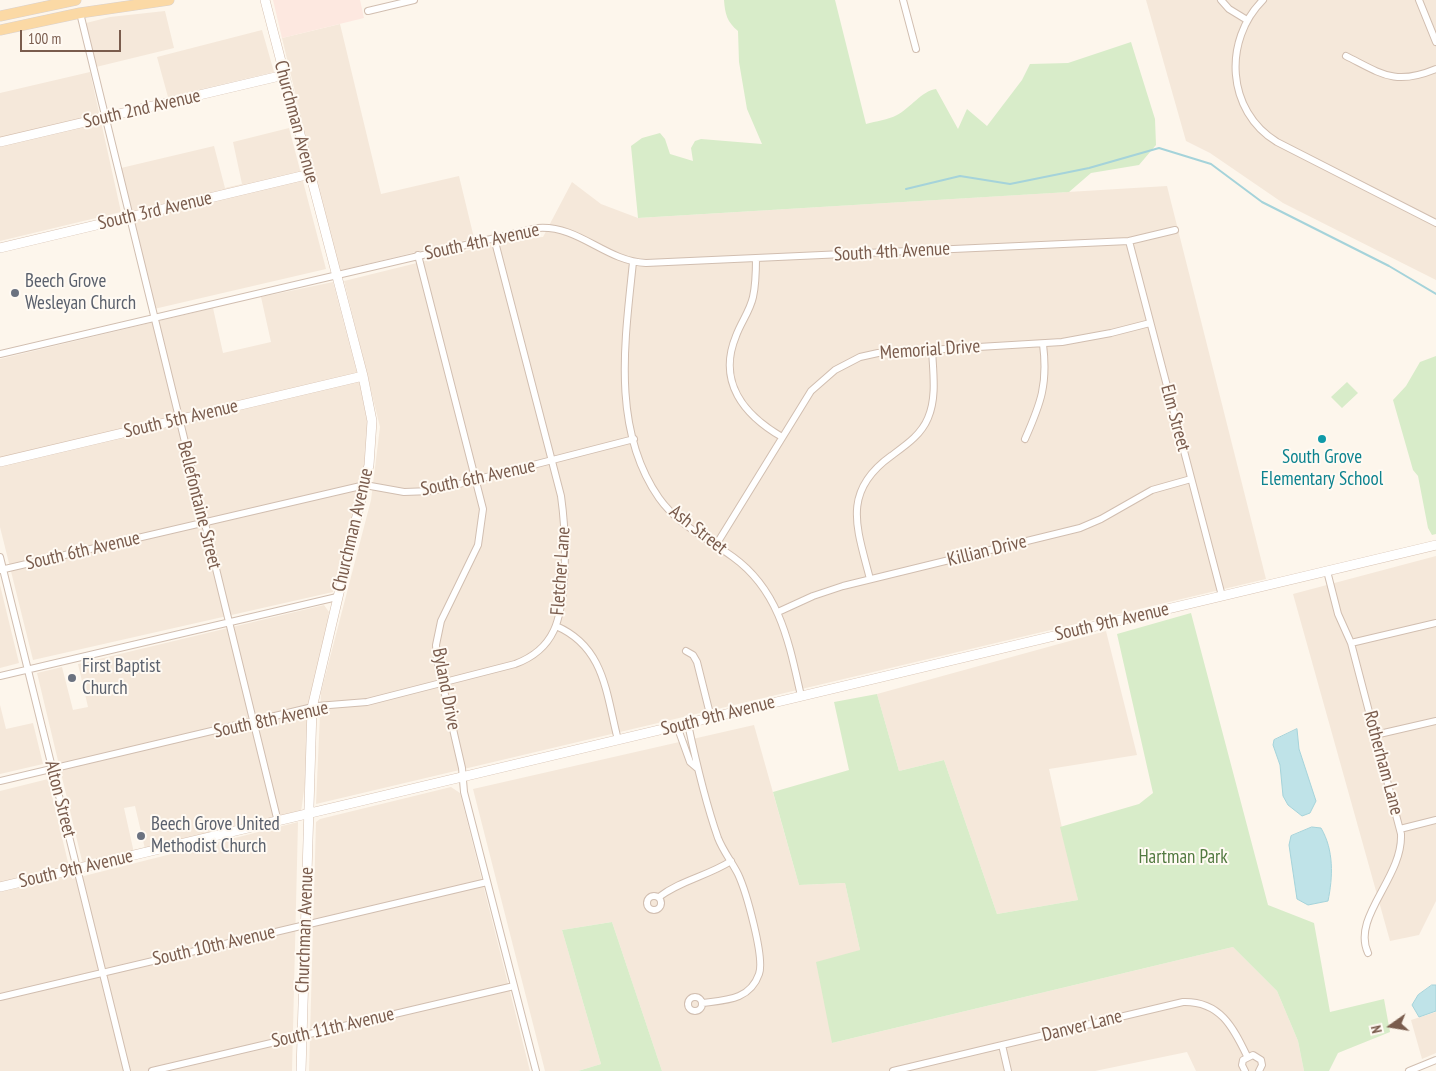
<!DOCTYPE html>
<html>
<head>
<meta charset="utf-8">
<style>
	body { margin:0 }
	#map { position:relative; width:1436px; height:1071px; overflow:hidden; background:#fdf6ec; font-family:"PT Sans Narrow",sans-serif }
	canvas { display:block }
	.north { position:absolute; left:1366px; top:1001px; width:50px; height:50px; -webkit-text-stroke:4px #fffaf3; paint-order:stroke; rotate:257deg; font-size:14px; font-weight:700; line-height:20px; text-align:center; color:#7a5c4d }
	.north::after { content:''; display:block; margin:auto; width:18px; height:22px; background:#7a5c4d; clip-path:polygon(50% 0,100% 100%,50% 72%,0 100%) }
	.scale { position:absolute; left:20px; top:30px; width:101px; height:22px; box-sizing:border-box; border:2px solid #7a5c4d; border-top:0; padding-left:6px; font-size:15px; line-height:18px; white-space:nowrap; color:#7a5c4d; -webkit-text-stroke:4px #fffaf3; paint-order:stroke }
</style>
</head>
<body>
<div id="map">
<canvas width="1436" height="1071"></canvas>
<div class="north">N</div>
<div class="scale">100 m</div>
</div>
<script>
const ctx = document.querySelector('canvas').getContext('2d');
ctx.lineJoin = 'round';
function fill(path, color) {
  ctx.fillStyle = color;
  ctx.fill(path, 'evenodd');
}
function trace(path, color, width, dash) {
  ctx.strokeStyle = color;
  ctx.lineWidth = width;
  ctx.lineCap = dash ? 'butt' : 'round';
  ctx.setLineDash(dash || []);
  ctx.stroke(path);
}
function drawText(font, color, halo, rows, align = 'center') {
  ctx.font = font + ' "PT Sans Narrow",sans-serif';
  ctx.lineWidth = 4;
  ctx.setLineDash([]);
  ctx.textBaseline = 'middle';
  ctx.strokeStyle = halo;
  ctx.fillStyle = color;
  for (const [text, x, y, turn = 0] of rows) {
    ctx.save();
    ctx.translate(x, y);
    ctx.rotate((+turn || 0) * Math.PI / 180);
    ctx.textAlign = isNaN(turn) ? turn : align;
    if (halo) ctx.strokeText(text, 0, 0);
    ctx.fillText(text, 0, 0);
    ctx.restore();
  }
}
fill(new Path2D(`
	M 1146,0 L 1436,0 L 1436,280 L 1283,203 L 1210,153 L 1186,141 Z
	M 165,11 L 174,48 L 96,67 L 86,23 L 110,17 Z
	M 340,24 L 381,194 L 459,176 L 474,238 L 338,271 L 282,38 Z
	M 262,30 L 274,72 L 168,97 L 157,57 Z
	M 90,72 L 121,212 L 0,241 L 0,93 Z
	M 289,128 L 326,269 L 154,309 L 121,168 L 214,146 L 225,188 L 242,184 L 233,142 Z
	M 572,182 L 601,204 L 638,218 L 1167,186 L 1266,579 L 316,804 L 321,692 L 371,500 L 380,427 L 344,281 L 514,239 L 543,237 Z
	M 333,282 L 367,411 L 368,456 L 333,592 L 33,660 L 0,527 L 0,359 L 213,308 L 223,353 L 271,342 L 261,297 Z
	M 1436,556 L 1436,901 L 1419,935 L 1390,941 L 1293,594 Z
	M 0,585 L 19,663 L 0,668 Z
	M 324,605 L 329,612 L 301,812 L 145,849 L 135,806 L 124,808 L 134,853 L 83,865 L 37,673 L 62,667 L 73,710 L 88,707 L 78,664 Z
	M 1106,631 L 1137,755 L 1049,769 L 1078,900 L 997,914 L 944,760 L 899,771 L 877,694 Z
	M 0,705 L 6,729 L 33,723 L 43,764 L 0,774 Z
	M 754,725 L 799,885 L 845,883 L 860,950 L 832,1043 L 1233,947 L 1277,991 L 1298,1041 L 1304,1071 L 1196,1071 L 1187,1052 L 1095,1071 L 662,1071 L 612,922 L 562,930 L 601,1064 L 578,1071 L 545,1071 L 473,789 Z
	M 48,779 L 72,879 L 298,822 L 292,1071 L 0,1071 L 0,791 Z
	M 451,787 L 460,793 L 530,1071 L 309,1071 L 316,822 L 320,819 Z
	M 1436,1012 L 1436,1053 L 1422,1059 L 1411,1020 Z`), '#f5e8da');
fill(new Path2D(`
	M 273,0 L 360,0 L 364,18 L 282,38 Z`), '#fde8e0');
fill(new Path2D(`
	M 724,0 L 835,0 L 866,124 C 876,121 888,120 897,115 C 909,109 923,90 936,89 L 958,129 L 967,109 L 987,126 L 1022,80 L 1030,64 L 1068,63 L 1131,42 L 1155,119 L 1156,145 L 1139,165 L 1091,173 L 1069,192 L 638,218 L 631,146 L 642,138 L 660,133 L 665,139 L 670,154 L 693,161 L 691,148 L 695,141 L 701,139 L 762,144 L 747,109 L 739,62 L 738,31 C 727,22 725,14 724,0 Z
	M 1436,356 L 1436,534 L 1432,535 L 1428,528 L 1418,476 L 1413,470 L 1393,400 L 1406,386 L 1420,362 Z
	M 1347,382 L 1358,393 L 1342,408 L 1331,397 Z
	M 1191,613 L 1268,905 L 1314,923 L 1330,1012 L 1384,999 L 1390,1032 L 1338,1053 L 1329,1071 L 1304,1071 L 1298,1041 L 1277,991 L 1233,947 L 832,1043 L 816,962 L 860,950 L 845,883 L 799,885 L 773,792 L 849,770 L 834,702 L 877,694 L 899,771 L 944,760 L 997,914 L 1078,900 L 1060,827 L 1139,804 L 1153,793 L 1117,634 Z
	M 612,922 L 662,1071 L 578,1071 L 601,1064 L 562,930 Z`), '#d8ecc9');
const water = new Path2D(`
	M 1297,729 L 1299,749 L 1316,801 L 1310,813 L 1302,816 L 1288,805 L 1283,796 L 1280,765 L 1273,745 L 1274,740 Z
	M 1312,827 L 1321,828 C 1334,850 1333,877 1328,901 L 1308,905 L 1297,899 L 1289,845 L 1291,836 Z
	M 1432,985 L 1436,985 L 1436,1011 L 1419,1017 L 1412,1005 L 1418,995 Z`);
fill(water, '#bfe3e8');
trace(water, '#a5d3da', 1);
trace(new Path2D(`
	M 906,189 L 960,176 L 1010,184 L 1089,168 L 1159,148 L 1211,164 L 1262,202 L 1389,266 L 1436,294`), '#a5d3da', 2);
const street = new Path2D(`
	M 903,0 L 916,49
	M 1221,0 L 1229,9 L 1247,20
	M 1263,0 C 1223,40 1226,111 1277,142 L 1436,223
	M 1419,0 L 1436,42
	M 368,11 L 414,0
	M 80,13 L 278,822
	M 1346,56 C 1382,74 1395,86 1436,69
	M 1129,241 L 1222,596
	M 418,255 L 483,509 L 478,545 L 441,621 L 436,645 L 437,660 L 462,768 L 464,792 L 536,1071
	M 756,258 C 756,271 756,284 753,297 C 750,311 741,322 736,336 C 717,382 744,415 782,437
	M 633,262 C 625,340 611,429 659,498 C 678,525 707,538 733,557 C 780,591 789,643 801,696
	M 0,354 L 538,228 C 579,225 605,261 646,263 L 1129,241 L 1175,230
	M 1025,439 C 1041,403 1048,384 1043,344
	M 716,545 L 811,391 L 835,370 L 860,357 L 878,353 L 1062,342 L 1111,333 L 1150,323
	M 0,557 L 127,1071
	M 0,570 L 365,485 L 404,492 L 432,491 L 634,439
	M 1327,571 L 1338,614 L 1351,643 L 1401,834 C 1403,878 1351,917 1368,953
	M 870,579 C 857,528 841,492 891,456 C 906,445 921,435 928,418 C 937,397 933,372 932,349
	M 778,612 L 813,596 L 843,586 L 1080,528 L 1101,519 L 1152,490 L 1191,479
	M 556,626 C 605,647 606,694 618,740
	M 1351,643 L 1436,623
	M 686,651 L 693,655 L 697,662 L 711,718
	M 0,676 L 337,597
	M 688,724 C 696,762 705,801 718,838 C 723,851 732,862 738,874 C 746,891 765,958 759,974 C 750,1000 726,1000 702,1003
	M 677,726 L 690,762 L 697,768
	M 1375,735 L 1436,721
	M 0,781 L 317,706 L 367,702 L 515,664 C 556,649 561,618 564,580 C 566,551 565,525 561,496 L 494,238
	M 1400,829 L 1436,820
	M647 903a7 7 0 1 1 14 0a7 7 0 1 1-14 0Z
	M 659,897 C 681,880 708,876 731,861
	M688 1004a7 7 0 1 1 14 0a7 7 0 1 1-14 0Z
	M 0,997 L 487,882
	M 1002,1045 L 1008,1071
	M 152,1071 L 514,986
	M 893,1071 L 1183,1002 C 1220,1001 1233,1027 1247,1056
	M 1245,1071 L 1242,1065 L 1243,1060 L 1253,1055 L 1261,1060 L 1262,1065 L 1259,1071
	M 1409,1071 L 1436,1060`);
const secondary = new Path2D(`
	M 265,0 L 363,376 L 372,421 L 369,465 L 312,708 L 301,1071
	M 0,142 L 284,75
	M 0,248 L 310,174
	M 0,462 L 363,376
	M 0,887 L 1436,545`);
const primary = new Path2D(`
	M 0,16 L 76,0
	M 0,30 L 80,13 L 169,0`);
trace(street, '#d1beb0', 8);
trace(secondary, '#d6c0b0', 10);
trace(primary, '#dad1cd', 11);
trace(street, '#fff', 6);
trace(secondary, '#fff', 9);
trace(primary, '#fbd9a5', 10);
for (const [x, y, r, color] of [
	[15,293,5,"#6b7280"],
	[1322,439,5,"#0f9aa8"],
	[72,678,5,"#6b7280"],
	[141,836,5,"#6b7280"]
]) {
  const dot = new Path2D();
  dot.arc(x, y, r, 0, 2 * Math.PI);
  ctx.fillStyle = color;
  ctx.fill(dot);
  trace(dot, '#fffaf3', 2);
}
drawText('19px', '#7a5c4d', '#fffaf3', [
	["South 2nd Avenue",142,109,-13],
	["Churchman Avenue",296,122,75],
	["South 3rd Avenue",155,211,-13],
	["South 4th Avenue",482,242,-12],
	["South 4th Avenue",892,252,-3],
	["Memorial Drive",930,350,-4],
	["Elm Street",1175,418,75],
	["South 5th Avenue",181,419,-13],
	["South 6th Avenue",478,478,-12],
	["Bellefontaine Street",199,505,76],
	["Churchman Avenue",353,530,-77],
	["Ash Street",698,530,38],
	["South 6th Avenue",83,551,-13],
	["Killian Drive",987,551,-14],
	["Fletcher Lane",561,571,-86],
	["South 9th Avenue",1112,622,-13],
	["Byland Drive",446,689,79],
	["South 9th Avenue",718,716,-14],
	["South 8th Avenue",271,720,-12],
	["Rotherham Lane",1383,763,75],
	["Alton Street",60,799,76],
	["South 9th Avenue",76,869,-13],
	["Churchman Avenue",305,930,-88],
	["South 10th Avenue",214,946,-13],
	["Danver Lane",1082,1026,-14],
	["South 11th Avenue",333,1028,-13]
]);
drawText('19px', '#5b616d', '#fffaf3', [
	["Beech Grove",25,282],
	["Wesleyan Church",25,304],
	["First Baptist",82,667],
	["Church",82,689],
	["Beech Grove United",151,825],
	["Methodist Church",151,847]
], 'left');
drawText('19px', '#0d838f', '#fffaf3', [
	["South Grove",1322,458],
	["Elementary School",1322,480]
]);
drawText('19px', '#537a41', '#fffaf3', [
	["Hartman Park",1183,858]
]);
</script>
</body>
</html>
